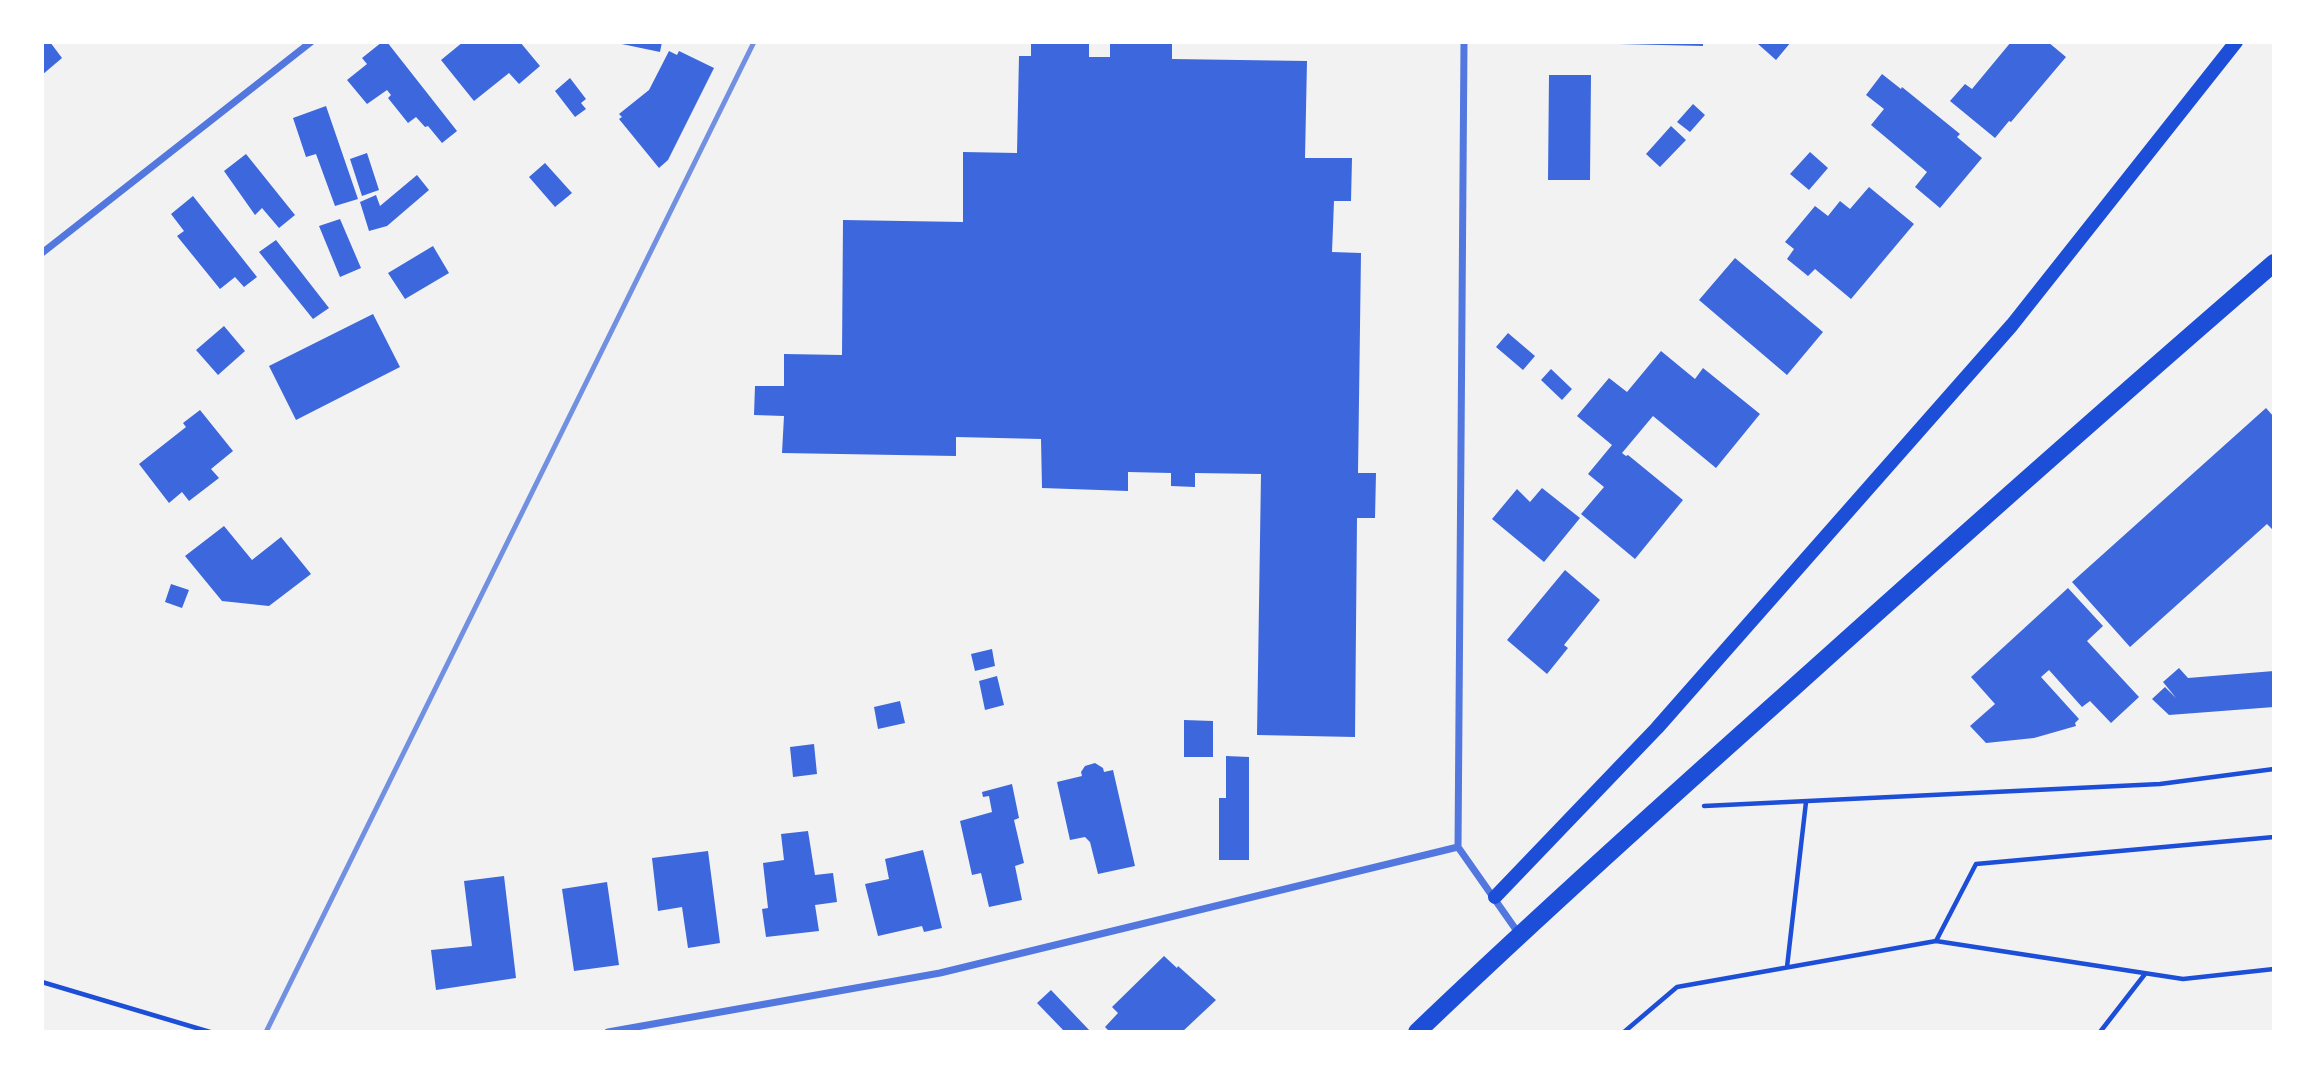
<!DOCTYPE html>
<html>
<head>
<meta charset="utf-8">
<style>
	body { margin:0 }
	#map { position:relative; width:2316px; height:1074px; overflow:hidden; background:#f2f2f2; font-family:"Exo 2",sans-serif }
	canvas { display:block }
	.frame { position:absolute; inset:0; border:44px solid #fff; pointer-events:none }
</style>
</head>
<body>
<div id="map">
<canvas width="2316" height="1074"></canvas>
<div class="frame"></div>
</div>
<script>
const ctx = document.querySelector('canvas').getContext('2d');
ctx.lineJoin = 'round';
function fill(path, color) {
  ctx.fillStyle = color;
  ctx.fill(path, 'evenodd');
}
function trace(path, color, width, dash) {
  ctx.strokeStyle = color;
  ctx.lineWidth = width;
  ctx.lineCap = dash ? 'butt' : 'round';
  ctx.setLineDash(dash || []);
  ctx.stroke(path);
}
fill(new Path2D(`
	M 42,42 L 50,42 L 62,58 L 42,75 Z
	M 382,42 L 387,42 L 457,131 L 442,143 L 428,126 L 425,127 L 416,117 L 408,123 L 388,98 L 391,95 L 387,90 L 367,104 L 347,80 L 367,64 L 362,58 Z
	M 463,42 L 520,42 L 540,66 L 519,84 L 509,73 L 474,101 L 441,60 Z
	M 662,42 L 660,52 L 617,43 L 617,42 Z
	M 1031,42 L 1089,42 L 1089,57 L 1110,57 L 1110,42 L 1172,42 L 1172,59 L 1307,61 L 1305,158 L 1352,158 L 1351,201 L 1334,201 L 1332,252 L 1361,253 L 1358,473 L 1376,473 L 1375,518 L 1357,518 L 1355,737 L 1257,735 L 1261,474 L 1195,473 L 1195,487 L 1171,486 L 1171,473 L 1128,472 L 1128,491 L 1042,488 L 1041,439 L 956,437 L 956,456 L 782,453 L 784,416 L 754,415 L 755,386 L 784,386 L 784,354 L 842,355 L 843,220 L 963,222 L 963,152 L 1017,153 L 1019,56 L 1031,56 Z
	M 1619,42 L 1703,42 L 1703,46 L 1619,44 Z
	M 1759,42 L 1791,42 L 1776,60 L 1758,44 Z
	M 2011,42 L 2048,42 L 2066,57 L 2011,122 L 2009,121 L 1995,138 L 1950,101 L 1965,84 L 1972,89 Z
	M 669,51 L 677,55 L 679,51 L 714,68 L 668,160 L 659,168 L 619,119 L 622,117 L 619,114 L 649,90 Z
	M 1882,74 L 1901,89 L 1902,87 L 1960,134 L 1957,137 L 1982,158 L 1940,208 L 1915,187 L 1927,172 L 1871,125 L 1884,109 L 1866,95 Z
	M 1549,75 L 1591,75 L 1590,180 L 1548,180 Z
	M 570,78 L 586,99 L 581,103 L 586,109 L 575,117 L 555,91 Z
	M 1693,104 L 1705,115 L 1690,132 L 1677,122 Z
	M 326,106 L 358,199 L 335,206 L 316,154 L 306,157 L 293,118 Z
	M 1671,126 L 1686,140 L 1660,167 L 1646,154 Z
	M 1810,152 L 1828,168 L 1809,190 L 1790,174 Z
	M 367,153 L 379,190 L 362,196 L 350,159 Z
	M 246,154 L 295,215 L 279,228 L 262,208 L 255,215 L 224,171 Z
	M 545,163 L 572,193 L 555,207 L 529,177 Z
	M 417,175 L 429,190 L 387,226 L 369,231 L 360,202 L 376,195 L 380,206 Z
	M 1869,187 L 1914,224 L 1851,299 L 1815,269 L 1808,276 L 1787,259 L 1794,249 L 1785,242 L 1815,206 L 1828,216 L 1840,201 L 1850,209 Z
	M 193,196 L 257,277 L 244,287 L 235,277 L 220,289 L 177,236 L 184,231 L 171,214 Z
	M 340,219 L 361,268 L 340,277 L 319,226 Z
	M 276,240 L 329,308 L 313,319 L 259,252 Z
	M 433,246 L 449,273 L 405,299 L 388,273 Z
	M 1735,258 L 1823,332 L 1787,375 L 1699,300 Z
	M 373,314 L 400,367 L 296,420 L 269,366 Z
	M 224,326 L 245,351 L 218,375 L 196,350 Z
	M 1508,333 L 1535,356 L 1523,370 L 1496,347 Z
	M 1661,351 L 1695,379 L 1703,368 L 1760,414 L 1716,468 L 1653,416 L 1622,453 L 1626,456 L 1628,455 L 1683,500 L 1635,559 L 1581,514 L 1604,487 L 1588,474 L 1612,445 L 1577,416 L 1609,378 L 1627,392 Z
	M 1551,369 L 1572,389 L 1562,400 L 1541,380 Z
	M 2266,408 L 2274,417 L 2274,531 L 2267,524 L 2130,647 L 2072,582 Z
	M 200,410 L 233,451 L 211,469 L 219,478 L 189,501 L 182,492 L 169,503 L 139,464 L 186,427 L 183,423 Z
	M 1542,488 L 1580,518 L 1544,562 L 1492,519 L 1517,489 L 1530,502 Z
	M 224,526 L 252,560 L 281,537 L 311,574 L 269,606 L 222,601 L 185,556 Z
	M 1565,570 L 1600,600 L 1564,645 L 1568,648 L 1547,674 L 1507,640 Z
	M 171,584 L 189,590 L 182,608 L 165,602 Z
	M 2068,588 L 2103,626 L 2087,641 L 2139,697 L 2111,723 L 2090,701 L 2082,707 L 2049,670 L 2041,677 L 2079,719 L 2075,723 L 2076,726 L 2034,738 L 1986,743 L 1970,726 L 1995,704 L 1971,677 Z
	M 992,649 L 995,666 L 975,671 L 971,654 Z
	M 2179,668 L 2188,678 L 2274,671 L 2274,707 L 2169,715 L 2152,699 L 2165,687 L 2176,698 L 2163,682 Z
	M 997,676 L 1004,705 L 985,710 L 979,681 Z
	M 900,701 L 905,723 L 878,729 L 874,707 Z
	M 1184,720 L 1213,721 L 1213,757 L 1184,757 Z
	M 814,744 L 817,774 L 793,777 L 790,747 Z
	M 1226,756 L 1249,757 L 1249,860 L 1219,860 L 1219,798 L 1226,798 Z
	M 1095,763 L 1103,768 L 1104,772 L 1113,770 L 1135,866 L 1098,874 L 1090,842 L 1085,837 L 1070,840 L 1057,782 L 1082,776 L 1081,772 L 1085,766 Z
	M 1012,784 L 1019,818 L 1014,820 L 1024,863 L 1015,866 L 1022,900 L 989,907 L 981,873 L 972,875 L 960,821 L 992,812 L 989,796 L 983,797 L 982,792 Z
	M 808,831 L 815,875 L 833,873 L 837,902 L 815,905 L 819,931 L 766,937 L 762,909 L 768,908 L 763,863 L 784,860 L 781,834 Z
	M 923,850 L 942,928 L 924,932 L 922,926 L 878,936 L 865,884 L 889,879 L 885,859 Z
	M 708,851 L 720,943 L 688,948 L 682,907 L 658,911 L 652,858 Z
	M 504,876 L 516,978 L 436,990 L 431,950 L 472,946 L 464,881 Z
	M 607,882 L 619,965 L 574,971 L 562,889 Z
	M 1164,956 L 1177,968 L 1178,966 L 1216,1000 L 1182,1032 L 1110,1032 L 1105,1027 L 1118,1013 L 1112,1007 Z
	M 1051,990 L 1090,1031 L 1088,1032 L 1065,1032 L 1037,1003 Z`), '#3d67dc');
trace(new Path2D(`
	M 1704,806 L 2160,784 L 2274,769
	M 1936,941 L 2183,979 L 2274,969
	M 1787,967 L 1806,802
	M 42,982 L 210,1032
	M 1624,1032 L 1677,987 L 1936,941 L 1976,864 L 2274,837
	M 2100,1032 L 2145,974`), '#1d4ed8', 4.5);
trace(new Path2D(`
	M 1464,42 L 1458,847 L 1519,934
	M 42,253 L 311,42
	M 608,1032 L 940,973 L 1458,847`), '#5277de', 7);
trace(new Path2D(`
	M 1495,897 L 1657,728 L 2012,325 L 2236,42`), '#1d4ed8', 14);
trace(new Path2D(`
	M 1417,1032 C 1540,914 1666,801 1793,688 C 1952,545 2112,403 2274,263`), '#1d4ed8', 18);
trace(new Path2D(`
	M 266,1032 L 754,42`), '#7290e2', 5);
</script>
</body>
</html>
